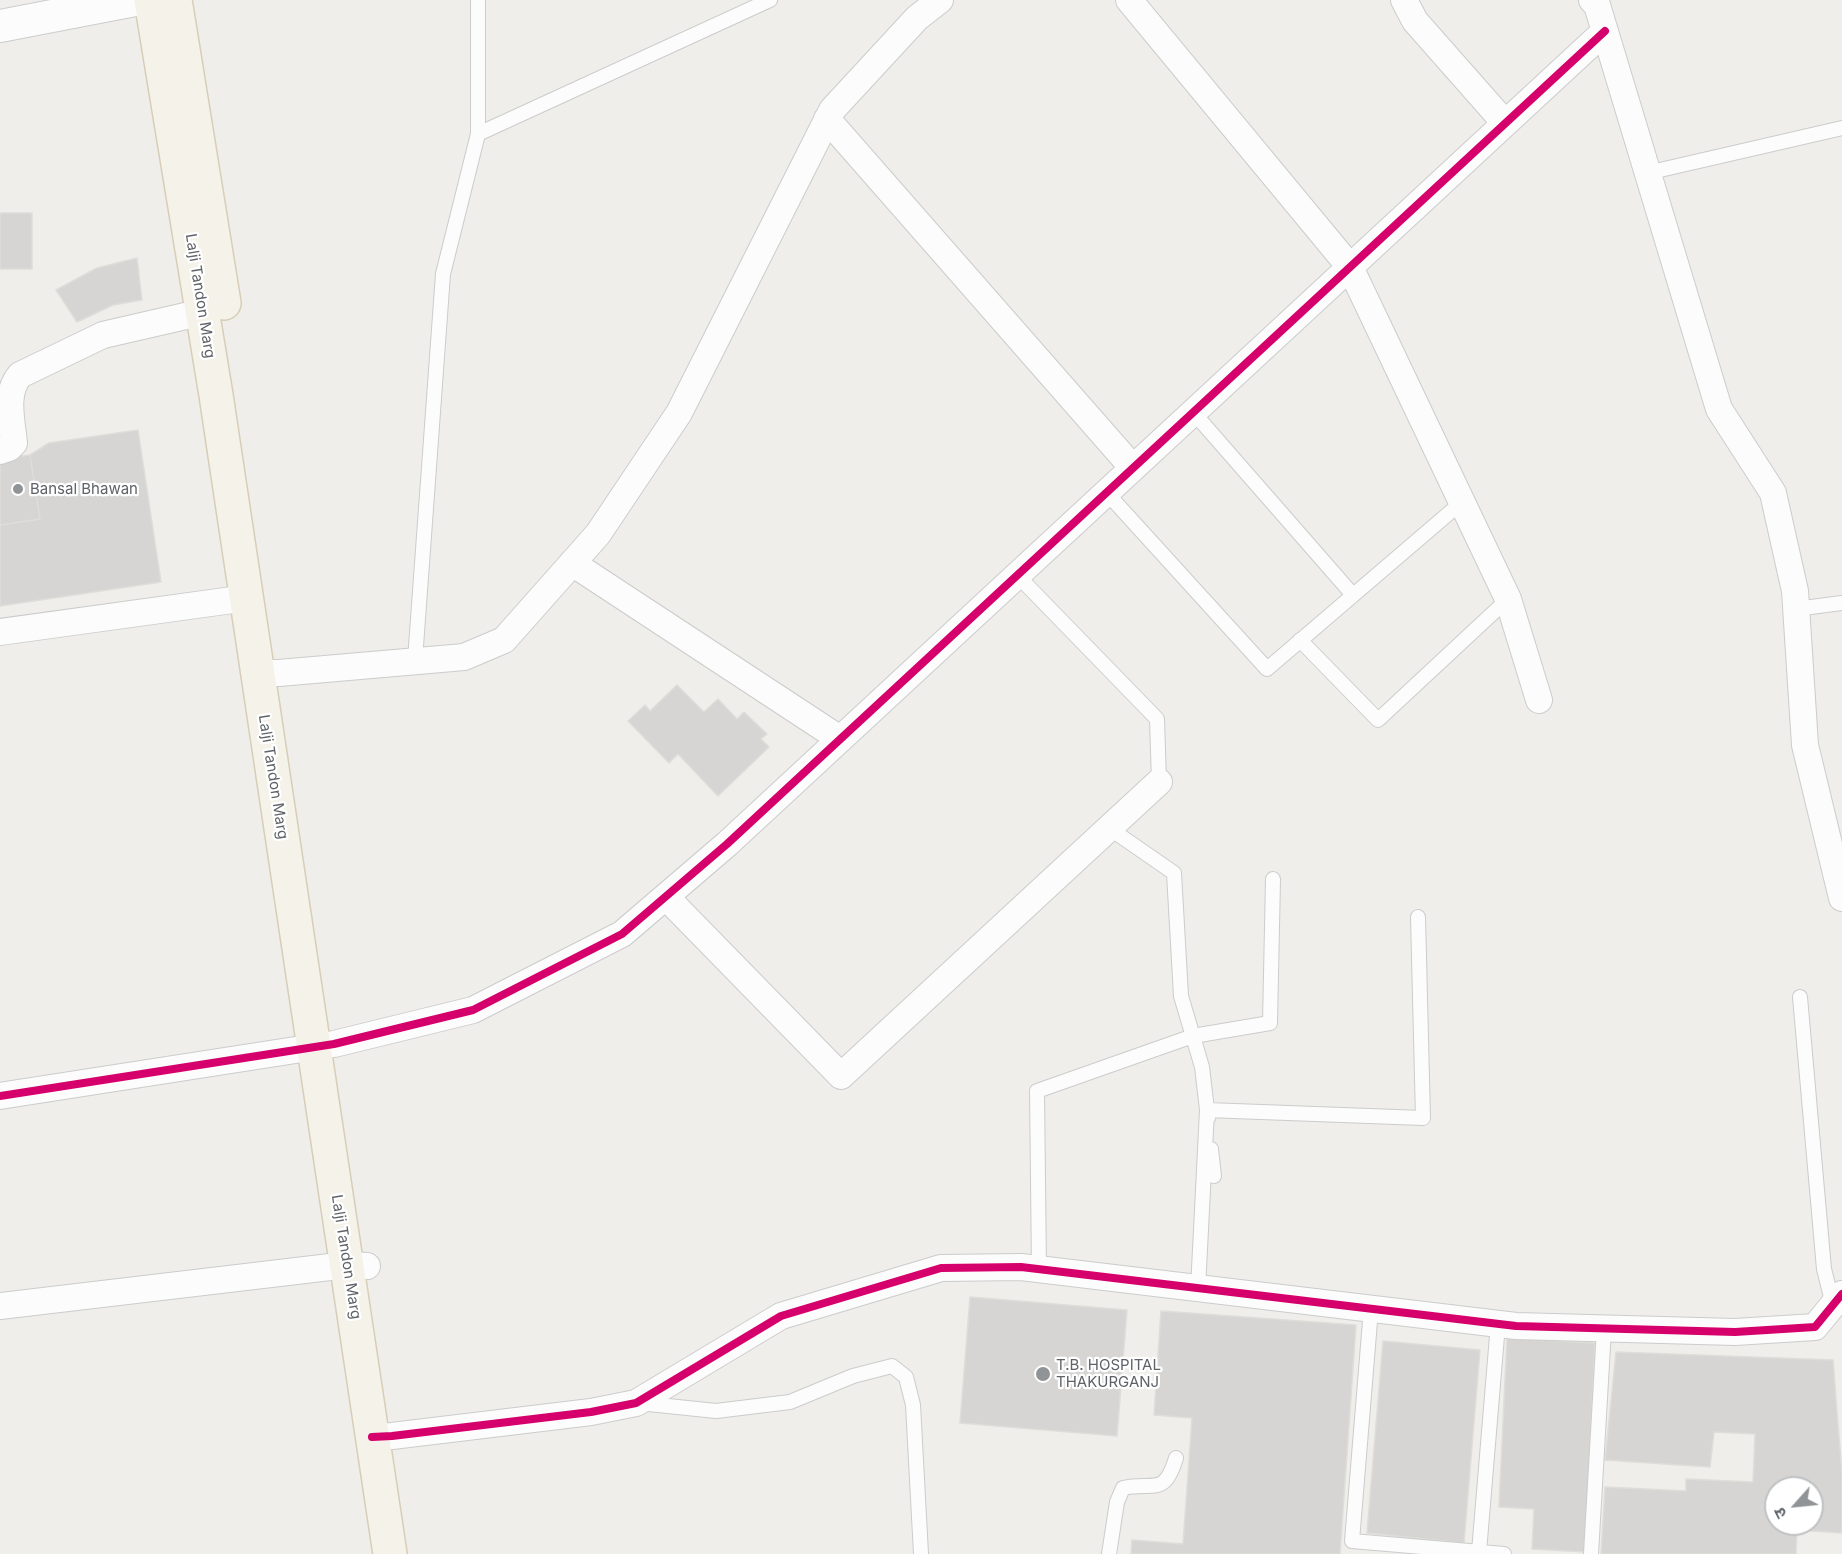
<!DOCTYPE html>
<html>
<head>
<meta charset="utf-8">
<style>
	body { margin:0 }
	#map { position:relative; width:1842px; height:1554px; overflow:hidden; background:#efeeea; font-family:Inter,"Noto Sans Devanagari",sans-serif }
	canvas { display:block }
	.north { position:absolute; left:1764px; top:1476px; width:60px; height:60px; box-sizing:border-box; background:#fff; border:2px solid #bfc1c3; border-radius:50%; rotate:243deg; font-size:16px; font-weight:700; line-height:24px; text-align:center; color:#5f6368 }
	.north::after { content:''; display:block; margin:auto; width:21px; height:27px; background:#919496; clip-path:polygon(50% 0,100% 100%,50% 72%,0 100%) }
</style>
</head>
<body>
<div id="map">
<canvas width="1842" height="1554"></canvas>
<div class="north">उ</div>
</div>
<script>
const ctx = document.querySelector('canvas').getContext('2d');
ctx.lineJoin = 'round';
function fill(path, color) {
  ctx.fillStyle = color;
  ctx.fill(path, 'evenodd');
}
function trace(path, color, width, dash) {
  ctx.strokeStyle = color;
  ctx.lineWidth = width;
  ctx.lineCap = dash ? 'butt' : 'round';
  ctx.setLineDash(dash || []);
  ctx.stroke(path);
}
function drawText(font, color, halo, rows, align = 'center') {
  ctx.font = font + ' Inter,sans-serif';
  ctx.lineWidth = 4.5;
  ctx.setLineDash([]);
  ctx.textBaseline = 'middle';
  ctx.strokeStyle = halo;
  ctx.fillStyle = color;
  for (const [text, x, y, turn = 0] of rows) {
    ctx.save();
    ctx.translate(x, y);
    ctx.rotate((+turn || 0) * Math.PI / 180);
    ctx.textAlign = isNaN(turn) ? turn : align;
    if (halo) ctx.strokeText(text, 0, 0);
    ctx.fillText(text, 0, 0);
    ctx.restore();
  }
}
const building = new Path2D(`
	M 0,213 L 32,213 L 32,269 L 0,269 Z
	M 137,258 L 142,300 L 113,305 L 77,322 L 56,290 L 97,268 Z
	M 138,430 L 161,582 L 0,606 L 0,525 L 40,519 L 30,455 L 49,443 Z
	M 30,455 L 40,519 L 0,525 L 0,459 Z
	M 677,685 L 704,712 L 718,699 L 737,719 L 744,712 L 767,734 L 761,739 L 769,747 L 718,796 L 678,754 L 669,763 L 628,721 L 645,705 L 650,711 Z
	M 970,1297 L 1127,1310 L 1117,1436 L 960,1423 Z
	M 1161,1311 L 1356,1325 L 1340,1554 L 1131,1554 L 1132,1540 L 1183,1544 L 1192,1418 L 1154,1415 Z
	M 1507,1338 L 1595,1343 L 1585,1552 L 1532,1549 L 1534,1509 L 1499,1507 Z
	M 1383,1341 L 1480,1350 L 1464,1543 L 1367,1533 Z
	M 1616,1352 L 1833,1360 L 1842,1475 L 1842,1533 L 1797,1530 L 1796,1554 L 1601,1554 L 1605,1487 L 1686,1491 L 1686,1479 L 1753,1482 L 1755,1434 L 1714,1432 L 1710,1467 L 1605,1460 ZM 1776,1488 L 1812,1488 L 1812,1524 L 1776,1524 Z`);
fill(building, '#d6d5d3');
trace(building, '#deddd9', 1.5);
const service = new Path2D(`
	M 478,0 L 478,134
	M 1647,173 L 1842,128
	M 1193,412 L 1353,595
	M 1106,492 L 1267,669 L 1462,502
	M 1017,575 L 1157,719 L 1159,782
	M 1796,609 L 1842,603
	M 1300,640 L 1378,720 L 1508,599
	M 415,660 L 443,274 L 478,134 L 770,0
	M 1109,828 L 1174,873 L 1181,996 L 1202,1067 L 1208,1118
	M 1800,997 L 1824,1269 L 1833,1305
	M 1211,1149 L 1214,1176
	M 1039,1270 L 1037,1091 L 1193,1036 L 1270,1023 L 1273,879
	M 1198,1289 L 1207,1110 L 1423,1118 L 1418,917
	M 1371,1309 L 1352,1541 L 1504,1554
	M 639,1403 L 716,1411 L 790,1402 L 853,1376 L 892,1366 L 906,1377 L 913,1405 L 921,1554
	M 1479,1552 L 1498,1324
	M 1109,1554 L 1117,1502 L 1123,1488 C 1153,1481 1164,1498 1176,1458
	M 1591,1554 L 1604,1329`);
const minor = new Path2D(`
	M 1129,0 L 1350,267 L 1508,599 L 1539,700
	M 1404,0 L 1415,21 L 1505,123
	M 1592,0 L 1597,5 L 1719,409 L 1773,493 L 1795,591 L 1805,745 L 1842,898
	M 827,119 L 1133,468
	M 0,451 L 9,448 L 14,443 C 12,420 4,394 20,375 L 103,335 L 203,312
	M 572,563 L 840,739
	M 0,632 L 247,598
	M 258,673 L 279,673 L 464,657 L 504,640 L 598,534 L 679,413 L 832,110 L 917,18 L 940,0
	M 666,897 L 841,1076 L 1159,782
	M 0,1096 L 334,1044 L 473,1010 L 622,934 L 727,844 L 1605,31
	M 0,1306 L 347,1265 L 367,1266
	M 372,1437 L 392,1436 L 591,1412 L 636,1403 L 781,1316 L 941,1268 L 1021,1267 L 1516,1326 L 1735,1332 L 1815,1327 L 1842,1294`);
const tertiary = new Path2D(`
	M 0,26 L 135,0`);
const primary = new Path2D(`
	M 151,0 L 216,395 L 390,1554
	M 175,0 L 224,303`);
trace(service, '#cbcccc', 16);
trace(minor, '#cbcccc', 28);
trace(tertiary, '#cbcccc', 34);
trace(primary, '#d7ceb8', 36);
trace(service, '#fdfcfc', 14);
trace(minor, '#fdfcfc', 26);
trace(tertiary, '#fdfcfc', 32);
trace(primary, '#f4f2e9', 33);
trace(new Path2D(`
	M 0,1096 L 334,1044 L 473,1010 L 622,934 L 727,844 L 1605,31
	M 372,1437 L 392,1436 L 591,1412 L 636,1403 L 781,1316 L 941,1268 L 1021,1267 L 1516,1326 L 1735,1332 L 1815,1327 L 1842,1294`), '#d6006c', 8);
for (const [x, y, r, color] of [
	[18,489,6,"#919496"],
	[1043,1374,8,"#919496"]
]) {
  const dot = new Path2D();
  dot.arc(x, y, r, 0, 2 * Math.PI);
  ctx.fillStyle = color;
  ctx.fill(dot);
  trace(dot, '#fff', 2);
}
drawText('15px', '#5f6368', '#fff', [
	["Lalji Tandon Marg",200,296,81],
	["Lalji Tandon Marg",273,777,81],
	["Lalji Tandon Marg",346,1257,81]
]);
drawText('15px', '#5f6368', '#fff', [
	["Bansal Bhawan",30,489],
	["T.B. HOSPITAL",1056,1365],
	["THAKURGANJ",1056,1382]
], 'left');
</script>
</body>
</html>
